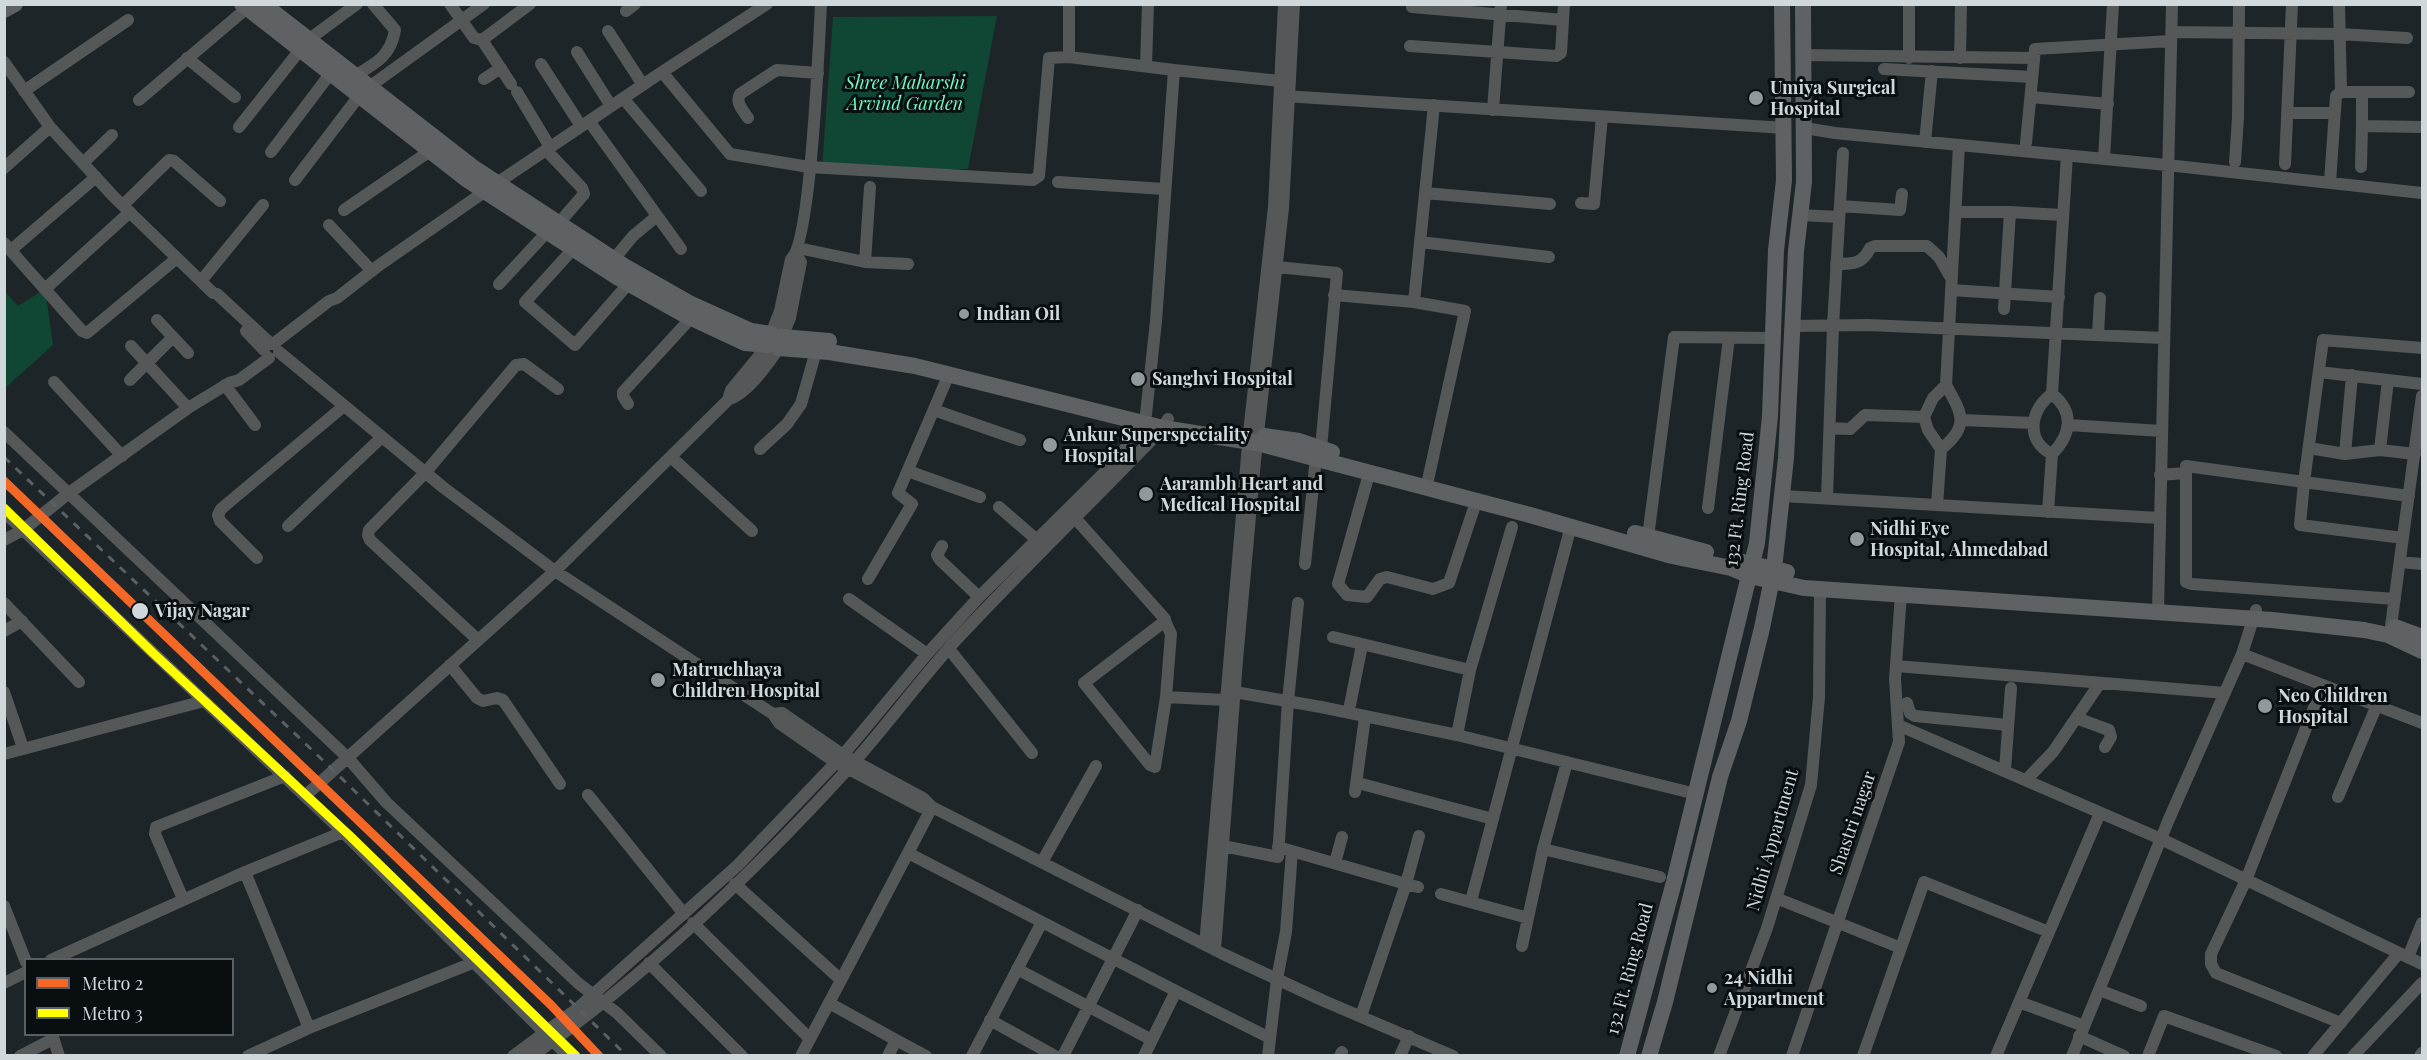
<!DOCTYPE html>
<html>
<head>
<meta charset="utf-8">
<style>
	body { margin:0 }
	#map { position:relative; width:2427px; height:1060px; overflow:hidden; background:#1e2529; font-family:"Playfair Display",serif }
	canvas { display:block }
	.frame { position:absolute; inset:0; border:6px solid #d0d8dc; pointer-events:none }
	.legend { position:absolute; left:24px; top:958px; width:210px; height:78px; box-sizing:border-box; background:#090f11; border:2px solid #595f62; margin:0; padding:8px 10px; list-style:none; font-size:18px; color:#d0d8dc }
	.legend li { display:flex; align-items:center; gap:12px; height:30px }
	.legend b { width:30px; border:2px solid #595f62 }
</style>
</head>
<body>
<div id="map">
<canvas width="2427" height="1060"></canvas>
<div class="frame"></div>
<ul class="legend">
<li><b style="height:8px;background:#f36827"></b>Metro 2</li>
<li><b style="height:8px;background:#ff0"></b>Metro 3</li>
</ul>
</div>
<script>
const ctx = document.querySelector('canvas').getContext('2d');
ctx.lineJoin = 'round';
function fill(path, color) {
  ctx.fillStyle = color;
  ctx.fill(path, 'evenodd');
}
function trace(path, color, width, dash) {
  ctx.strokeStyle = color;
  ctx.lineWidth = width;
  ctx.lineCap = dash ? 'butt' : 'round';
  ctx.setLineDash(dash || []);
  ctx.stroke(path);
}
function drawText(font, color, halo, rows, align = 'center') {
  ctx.font = font + ' "Playfair Display",serif';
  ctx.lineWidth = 6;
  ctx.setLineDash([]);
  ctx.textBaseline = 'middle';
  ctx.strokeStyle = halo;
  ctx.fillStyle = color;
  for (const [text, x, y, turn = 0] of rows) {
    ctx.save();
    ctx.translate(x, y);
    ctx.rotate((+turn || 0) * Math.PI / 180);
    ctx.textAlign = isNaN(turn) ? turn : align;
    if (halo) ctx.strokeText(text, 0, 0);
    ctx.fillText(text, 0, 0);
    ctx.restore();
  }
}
fill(new Path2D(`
	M 997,16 L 968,169 L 822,169 L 833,17 Z
	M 45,289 L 53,345 L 5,388 L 4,291 L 18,306 Z`), '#0f4634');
trace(new Path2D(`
	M 450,4 L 474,38 L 482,40 L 530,4
	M 1069,4 L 1069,57 L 1174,70
	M 1412,7 L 1563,20
	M 626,11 L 635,4
	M 608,31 L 643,85
	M 2172,32 L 2339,34 L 2407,38
	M 308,40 L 357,4
	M 482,40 L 511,84
	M 1410,46 L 1556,56 L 1561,53 L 1564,4
	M 577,52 L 611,106
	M 1803,55 L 2034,58
	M 187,58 L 235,97
	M 1909,58 L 1909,4
	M 1960,58 L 1961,4
	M 4,62 L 50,127 L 113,196 L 213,293 L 217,294 L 271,344
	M 541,64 L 581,126
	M 1146,66 L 1148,4
	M 1884,69 L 2032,77
	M 662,72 L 730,154 L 809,167 L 1033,180 L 1039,176 L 1049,58 L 1069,57
	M 356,75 C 377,63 391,55 395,30 L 373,4
	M 484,79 L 501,68
	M 369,87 L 484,4
	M 24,91 L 128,20
	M 517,92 L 550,147
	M 2341,92 L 2409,92
	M 2362,93 L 2362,126 L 2421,127
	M 1284,96 L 1785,128
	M 2031,97 L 2108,104
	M 623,98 L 701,191
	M 139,100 L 247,8
	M 1493,110 L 1501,4
	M 2287,113 L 2334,113
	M 748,118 C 743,110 735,103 740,94 L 772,73 L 777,70 L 818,73
	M 589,121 L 681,249
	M 239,127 L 300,50
	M 1805,128 L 1835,133 L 2167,165 L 2422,193
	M 1925,142 L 1932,71
	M 2026,143 L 2035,49 L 2171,41
	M 546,150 L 582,188 L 584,194 L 559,223
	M 271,152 L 330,74
	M 2104,159 L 2113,4
	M 2235,162 L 2238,118 L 2239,4
	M 83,163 L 112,135
	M 2285,164 L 2292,4
	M 2361,167 L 2362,126
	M 4,168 L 50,127
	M 295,180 L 359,96
	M 1058,182 L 1164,189
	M 2330,182 L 2336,96 L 2341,92 L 2339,4
	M 1425,193 L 1550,204
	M 1581,203 L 1594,204 L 1602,117
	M 123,205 L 169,160 L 174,161 L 220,201
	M 1840,206 L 1900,210 L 1902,194
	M 344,210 L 430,151
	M 1956,212 L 2010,212 L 2004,309
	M 2010,212 L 2062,215
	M 1800,215 L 1839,217
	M 329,225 L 372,271
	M 1420,242 L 1549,257
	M 4,243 L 82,331 L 87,333 L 177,258
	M 574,248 L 525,302 L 575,345 L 629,283
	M 798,248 L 865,262 L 908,264
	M 11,250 L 96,177
	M 614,259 L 633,236 L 657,216
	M 865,262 L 870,187
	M 1836,264 C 1853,264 1863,264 1870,248 L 1875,246 L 1927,246 L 1939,257 L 1951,278
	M 1277,267 L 1337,273 L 1321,448
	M 201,281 L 263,205
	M 499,284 L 548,231
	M 45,289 L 130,212
	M 1951,290 L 2059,297
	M 1334,295 L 1414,302 L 1465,311 L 1428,480
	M 1414,302 L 1434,105
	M 157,320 L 188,353
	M 1793,326 L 1868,325 L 2163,338
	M 246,331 L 264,350
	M 771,334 L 780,311 L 791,259 C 811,242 819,41 821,4
	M 2098,335 L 2100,298
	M 782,337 L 790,318 L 801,262 L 796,255
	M 273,344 L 329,301 L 337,298 L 378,266 L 497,183 L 662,72 L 767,4
	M 131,346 L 188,408
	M 279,352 L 444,488 L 555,571 L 773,714 L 779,723 L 835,762 L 921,807 L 932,807
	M 2319,372 L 2422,384
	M 130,380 L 173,337
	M 54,382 L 122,456
	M 225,385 L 255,425
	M 2052,394 C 2030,409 2025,441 2052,454
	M 728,400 L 731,390 L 768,345
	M 628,404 L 623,396 L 623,392 L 691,318
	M 934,410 L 1020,440
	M 1962,420 L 2033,423
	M 2069,425 L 2161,431
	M 1830,428 L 1850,429 L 1865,415 L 1924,417
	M 4,432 L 347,757 L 386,802 L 578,983 L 617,1013 L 661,1056
	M 2309,448 L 2345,454 L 2380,450 L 2415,454
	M 760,449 L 787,424 L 801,404 L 816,351
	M 1941,449 C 1971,426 1961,412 1946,385 L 1959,145
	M 2380,450 L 2388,380
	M 2345,454 L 2352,375
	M 671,457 L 752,531
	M 908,471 L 980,497
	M 1369,474 L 1338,584 L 1347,595 L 1367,597 L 1380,579 L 1387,577 L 1433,589 L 1449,583 L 1476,502
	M 2160,475 L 2185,473
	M 1783,496 L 2159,518
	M 1827,498 L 1833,326 L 1843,153
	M 1937,505 L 1941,449 L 1928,430 L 1924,417 L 1933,398 L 1946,385
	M 999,507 L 1037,540
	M 1708,508 L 1729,338
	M 4,512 L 343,832 L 568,1056
	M 2048,512 L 2052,454 C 2071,435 2075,412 2052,394 L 2067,155
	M 1075,518 L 1165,619 L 1165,621 L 1171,634 L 1166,697 L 1155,767 L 1150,765 L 1084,683 L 1165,621
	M 288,526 L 382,437
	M 1648,537 L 1674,337 L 1772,338
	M 2403,538 L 2300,525 L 2304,482 L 2409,496
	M 4,540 L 23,530 L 69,493 L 188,408 L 229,383 L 239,380 L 269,358
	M 942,546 L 937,555 L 940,560 L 979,597
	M 257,558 L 220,521 L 218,515 L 221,509 L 344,406
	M 2400,562 L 2422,564
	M 1305,564 L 1316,457
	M 868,579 L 912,504 L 898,493 L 949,374
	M 849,599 L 927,654
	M 2395,599 L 2192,584 L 2186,582 L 2186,466 L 2304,482 L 2323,340 L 2422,348
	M 4,603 L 79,682
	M 2158,612 L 2172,4
	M 2391,626 L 2422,396
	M 4,631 L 22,621
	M 1333,637 L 1470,670
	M 478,640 L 370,540 L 368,535 L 369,530 L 425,473 L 516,365 L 524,364 L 558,389
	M 949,649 L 1032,753
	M 2242,654 L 2422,723
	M 450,665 L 477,698 L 483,701 L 497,698 L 503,700 L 560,784
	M 1896,666 L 2225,693
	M 2323,685 L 2246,880 L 2211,954 L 2211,964 L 2216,973 L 2341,1023
	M 1229,691 L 1321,707 L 1457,735 L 1696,794
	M 4,692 L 21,742
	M 1166,697 L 1225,700
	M 1907,703 L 1910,713 L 1915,716 L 2008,725
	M 1350,705 L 1362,645
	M 773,714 L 782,713 L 843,755 L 923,798 L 932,807 L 1223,954 L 1324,1001 L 1453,1056
	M 2076,718 L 2109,730 L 2111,737 L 2105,747
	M 1898,725 L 2161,839 L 2422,964
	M 1457,735 L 1470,670 L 1512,527
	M 4,754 L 204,701
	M 2005,770 L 2011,688
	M 2026,780 L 2053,752 L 2100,683
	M 1358,783 L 1493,819
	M 1355,792 L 1365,717
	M 588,795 L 684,914
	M 305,796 L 555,571 L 728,400 C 749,392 766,366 779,348
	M 2338,797 L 2377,705
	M 932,807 L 908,853 L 1176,991
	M 1223,846 L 1278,857 L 1288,701 L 1298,603
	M 1278,847 L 1406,884 L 1361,1016
	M 1543,849 L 1660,877
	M 1042,862 L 1096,766
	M 1335,863 L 1342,837
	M 245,872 L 309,1028
	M 735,884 L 841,980
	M 1418,887 L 1406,884 L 1419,836
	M 1441,894 L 1528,918 L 1543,849 L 1567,762
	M 1776,898 L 1901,948
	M 183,899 L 155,834 L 156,827 L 285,776
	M 1471,901 L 1571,526
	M 4,906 L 26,962
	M 693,923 L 810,1039
	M 1205,945 L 1249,433 L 1274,207 L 1284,4
	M 1522,946 L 1528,918
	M 1215,950 L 1237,660 L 1255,461 L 1283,208 L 1294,4
	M 2408,957 L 2422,923
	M 51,960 L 245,872 L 343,832
	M 649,963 L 742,1056
	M 1017,969 L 1152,1040
	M 4,983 L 26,972
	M 2099,990 L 2141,1006
	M 2019,1002 L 2084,1026
	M 829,1003 L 896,1040 L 888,1056
	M 990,1020 L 1055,1056
	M 52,1034 L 59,1056
	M 2079,1036 L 2124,1056
	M 896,1040 L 926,1056
	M 20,1056 L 53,1039
	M 248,1056 L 309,1028 L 475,962
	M 513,1056 L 578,1008 L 738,865 L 843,755 L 927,654 L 979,597 L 1116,461 L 1143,423 L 1146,414 L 1156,321 L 1174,70 L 1290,82
	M 532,1056 C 647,975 752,874 847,770 C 885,728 919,681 957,639 C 1024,567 1095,499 1163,428 L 1168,419
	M 801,1056 L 908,853
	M 972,1056 L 1042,922
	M 1063,1056 L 1138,910
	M 1144,1056 L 1176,991 L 1270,1038
	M 1268,1056 L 1277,979 L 1286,932 L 1292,851
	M 1340,1056 L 1342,1052
	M 1400,1056 L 1409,1036
	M 1719,1056 L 1767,928 L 1811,785 L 1819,697 L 1820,589
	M 1792,1056 L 1899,742 L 1895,679 L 1901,594
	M 1863,1056 L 1924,882 L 2049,932
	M 1996,1056 L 2100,813
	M 2072,1056 L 2169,819 L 2242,654 L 2256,610
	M 2148,1056 L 2164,1016 L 2276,1056
	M 2313,1056 L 2399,953
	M 2353,1056 L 2422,983
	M 2420,1056 L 2422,1053`), '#555859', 12);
trace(new Path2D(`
	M 242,4 L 466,179 L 617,277 L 683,314 L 745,343 L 768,345
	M 263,4 L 474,168 L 624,266 L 689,303 L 751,331 L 771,334
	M 4,10 L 15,4
	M 782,337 L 829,341
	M 779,348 L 829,352 L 915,366 L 1163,428 L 1257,443 L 1530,515 L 1672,556 L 1731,568 L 1750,576 L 1804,588 L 2272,620 L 2364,630 L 2388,635 L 2422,651
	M 1264,436 L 1299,441 L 1332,452
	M 1635,533 L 1706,552
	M 1734,560 L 1787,572
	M 2395,627 L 2422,637
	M 1627,1056 L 1674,882 L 1757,543 L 1770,416 L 1776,250 L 1784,180 L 1782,4
	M 1649,1056 L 1665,1002 L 1720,777 L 1739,721 L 1762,628 L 1774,569 L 1786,458 L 1796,251 L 1804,182 L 1803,4`), '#5e6264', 16);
trace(new Path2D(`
	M 4,457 L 332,769 L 627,1056`), '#5c6063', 3, [8, 8]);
trace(new Path2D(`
	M 4,481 L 551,1005 L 599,1056`), '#f36827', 9);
trace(new Path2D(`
	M 4,508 L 153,653 L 349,835 L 576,1056`), '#ff0', 9);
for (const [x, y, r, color] of [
	[1756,98,8,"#92999d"],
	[964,314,6,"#92999d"],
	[1138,379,8,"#92999d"],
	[1050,445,8,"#92999d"],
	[1146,494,8,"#92999d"],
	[1857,539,8,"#92999d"],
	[140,611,9,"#d0d8dc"],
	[658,680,8,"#92999d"],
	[2265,706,8,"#92999d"],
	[1712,988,6,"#92999d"]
]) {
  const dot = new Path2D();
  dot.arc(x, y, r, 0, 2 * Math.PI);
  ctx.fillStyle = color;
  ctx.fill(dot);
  trace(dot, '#090f11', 2);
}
drawText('italic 18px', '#76f8c3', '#090f11', [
	["Shree Maharshi",905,83],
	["Arvind Garden",905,104]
]);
drawText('bold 18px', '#d0d8dc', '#090f11', [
	["Umiya Surgical",1770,88],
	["Hospital",1770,109],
	["Indian Oil",976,314],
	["Sanghvi Hospital",1152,379],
	["Ankur Superspeciality",1064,435],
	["Hospital",1064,456],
	["Aarambh Heart and",1160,484],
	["Medical Hospital",1160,505],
	["Nidhi Eye",1870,529],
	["Hospital, Ahmedabad",1870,550],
	["Matruchhaya",672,670],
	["Children Hospital",672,691],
	["Neo Children",2278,696],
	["Hospital",2278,717],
	["24 Nidhi",1724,978],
	["Appartment",1724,999]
], 'left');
drawText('18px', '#d0d8dc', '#090f11', [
	["132 Ft. Ring Road",1740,499,-83],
	["Shastri nagar",1853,823,-71],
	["Nidhi Appartment",1773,840,-74],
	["132 Ft. Ring Road",1630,969,-75]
]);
drawText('bold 18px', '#d0d8dc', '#090f11', [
	["Vijay Nagar",155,611]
], 'left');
</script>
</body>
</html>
